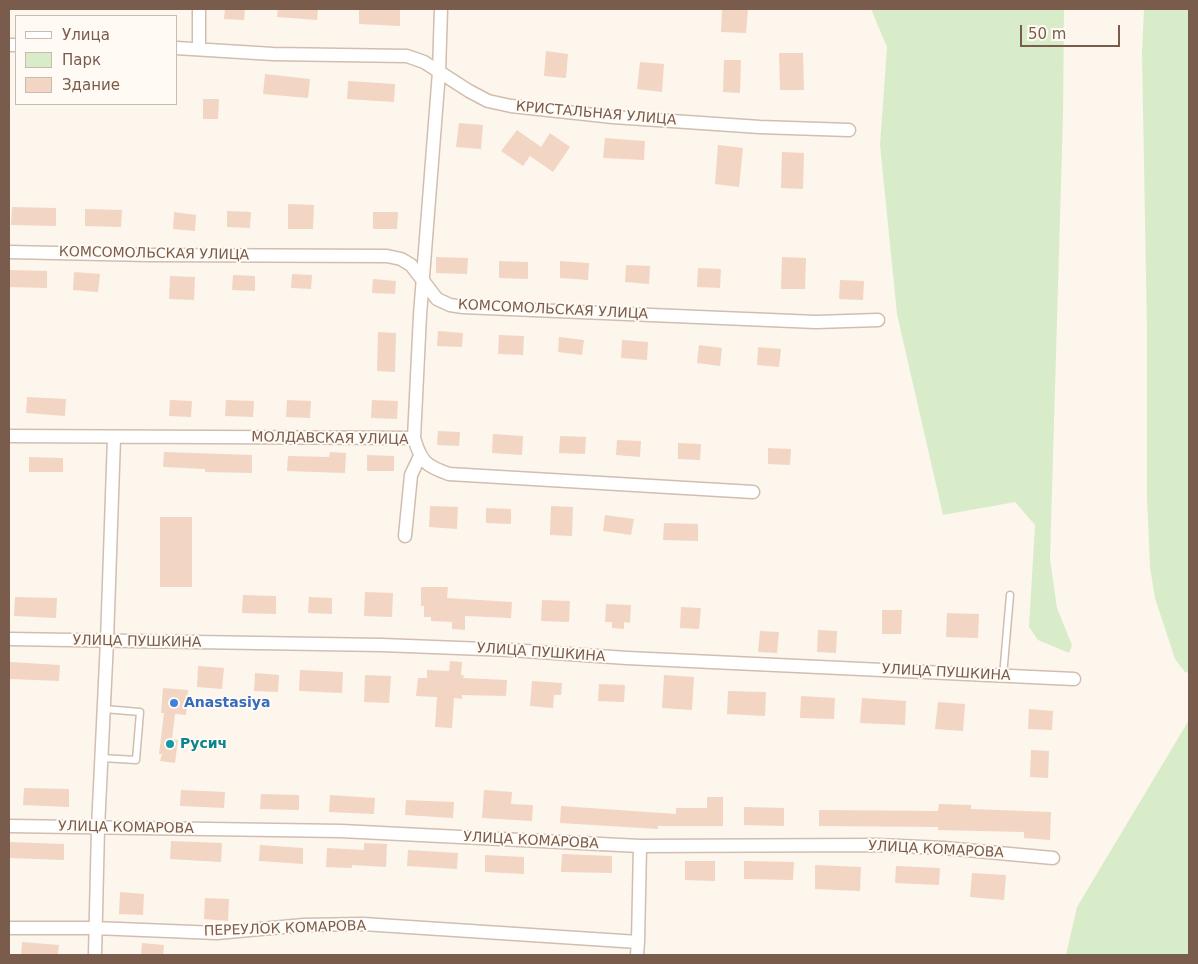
<!DOCTYPE html>
<html>
<head>
<meta charset="utf-8">
<style>
	body { margin:0 }
	#map { position:relative; width:1198px; height:964px; overflow:hidden; background:#fdf6ec; font-family:"DejaVu Sans",sans-serif }
	canvas { display:block }
	.frame { position:absolute; inset:0; border:10px solid #7a5c4d; pointer-events:none }
	.legend { position:absolute; left:15px; top:15px; width:162px; height:90px; box-sizing:border-box; background:#fffaf3; border:1px solid #cabbb1; margin:0; padding:6px 9px; list-style:none; font-size:15px; color:#7a5c4d }
	.legend li { display:flex; align-items:center; gap:10px; height:25px }
	.legend b { width:25px; border:1px solid #cabbb1 }
	.scale { position:absolute; left:1020px; top:25px; width:100px; height:22px; box-sizing:border-box; border:2px solid #7a5c4d; border-top:0; padding-left:6px; font-size:15px; line-height:18px; white-space:nowrap; color:#7a5c4d; -webkit-text-stroke:4px #fffaf3; paint-order:stroke }
</style>
</head>
<body>
<div id="map">
<canvas width="1198" height="964"></canvas>
<div class="frame"></div>
<ul class="legend">
<li><b style="height:6px;background:#fff"></b>Улица</li>
<li><b style="height:14px;background:#d8ecc9"></b>Парк</li>
<li><b style="height:14px;background:#f3d5c3"></b>Здание</li>
</ul>
<div class="scale">50 m</div>
</div>
<script>
const ctx = document.querySelector('canvas').getContext('2d');
ctx.lineJoin = 'round';
function fill(path, color) {
  ctx.fillStyle = color;
  ctx.fill(path, 'evenodd');
}
function trace(path, color, width, dash) {
  ctx.strokeStyle = color;
  ctx.lineWidth = width;
  ctx.lineCap = dash ? 'butt' : 'round';
  ctx.setLineDash(dash || []);
  ctx.stroke(path);
}
function drawText(font, color, halo, rows, align = 'center') {
  ctx.font = font + ' "DejaVu Sans",sans-serif';
  ctx.lineWidth = 4;
  ctx.setLineDash([]);
  ctx.textBaseline = 'middle';
  ctx.strokeStyle = halo;
  ctx.fillStyle = color;
  for (const [text, x, y, turn = 0] of rows) {
    ctx.save();
    ctx.translate(x, y);
    ctx.rotate((+turn || 0) * Math.PI / 180);
    ctx.textAlign = isNaN(turn) ? turn : align;
    if (halo) ctx.strokeText(text, 0, 0);
    ctx.fillText(text, 0, 0);
    ctx.restore();
  }
}
fill(new Path2D(`
	M 871,9 L 1064,9 L 1063,116 L 1050,559 L 1057,608 L 1072,645 L 1069,653 L 1038,640 L 1029,627 L 1035,525 L 1015,502 L 943,515 L 897,314 L 880,145 L 887,47 Z
	M 1144,9 L 1189,9 L 1189,673 L 1185,672 L 1175,659 L 1155,598 L 1150,567 L 1147,498 L 1147,331 L 1142,53 Z
	M 1189,720 L 1189,955 L 1066,955 L 1077,907 Z`), '#d8ecc9');
fill(new Path2D(`
	M 225,9 L 245,9 L 244,20 L 224,19 Z
	M 278,9 L 318,9 L 317,20 L 277,17 Z
	M 359,9 L 400,9 L 400,26 L 359,24 Z
	M 722,9 L 748,9 L 746,33 L 721,32 Z
	M 546,51 L 568,54 L 566,78 L 544,76 Z
	M 779,53 L 803,53 L 804,90 L 780,90 Z
	M 724,60 L 741,60 L 740,93 L 723,92 Z
	M 640,62 L 664,64 L 662,92 L 637,89 Z
	M 265,74 L 310,79 L 308,98 L 263,94 Z
	M 348,81 L 395,84 L 394,102 L 347,99 Z
	M 203,99 L 219,99 L 218,119 L 203,119 Z
	M 459,123 L 483,125 L 481,149 L 456,147 Z
	M 517,130 L 541,147 L 550,133 L 570,147 L 553,172 L 530,156 L 523,166 L 501,151 Z
	M 605,138 L 645,141 L 644,160 L 603,158 Z
	M 718,145 L 743,148 L 739,187 L 715,184 Z
	M 782,152 L 804,153 L 803,189 L 781,188 Z
	M 288,204 L 314,205 L 313,229 L 288,229 Z
	M 12,207 L 56,208 L 56,226 L 11,225 Z
	M 85,209 L 122,210 L 121,227 L 85,226 Z
	M 227,211 L 251,212 L 250,228 L 227,227 Z
	M 174,212 L 196,215 L 195,231 L 173,229 Z
	M 373,212 L 398,212 L 397,229 L 373,229 Z
	M 436,257 L 468,258 L 467,274 L 436,273 Z
	M 782,257 L 806,258 L 805,289 L 781,289 Z
	M 499,261 L 528,262 L 528,279 L 499,278 Z
	M 560,261 L 589,263 L 588,280 L 560,278 Z
	M 626,265 L 650,266 L 649,284 L 625,282 Z
	M 698,268 L 721,269 L 720,288 L 697,287 Z
	M 9,270 L 47,271 L 47,288 L 9,287 Z
	M 74,272 L 100,274 L 98,292 L 73,290 Z
	M 292,274 L 312,275 L 311,289 L 291,288 Z
	M 233,275 L 255,276 L 255,291 L 232,290 Z
	M 170,276 L 195,277 L 194,300 L 169,299 Z
	M 373,279 L 396,281 L 395,294 L 372,293 Z
	M 840,280 L 864,281 L 863,300 L 839,299 Z
	M 438,331 L 463,333 L 462,347 L 437,346 Z
	M 378,332 L 396,333 L 395,372 L 377,371 Z
	M 499,335 L 524,336 L 523,355 L 498,354 Z
	M 559,337 L 584,340 L 582,355 L 558,352 Z
	M 622,340 L 648,342 L 647,360 L 621,358 Z
	M 699,345 L 722,348 L 720,366 L 697,363 Z
	M 758,347 L 781,349 L 779,367 L 757,365 Z
	M 27,397 L 66,399 L 65,416 L 26,413 Z
	M 170,400 L 192,401 L 191,417 L 169,416 Z
	M 226,400 L 254,401 L 253,417 L 225,416 Z
	M 287,400 L 311,401 L 310,418 L 286,417 Z
	M 372,400 L 398,401 L 397,419 L 371,418 Z
	M 438,431 L 460,432 L 459,446 L 437,445 Z
	M 493,434 L 523,436 L 522,455 L 492,453 Z
	M 560,436 L 586,437 L 585,454 L 559,453 Z
	M 617,440 L 641,441 L 640,457 L 616,455 Z
	M 678,443 L 701,444 L 700,460 L 678,459 Z
	M 768,448 L 791,449 L 790,465 L 768,464 Z
	M 164,452 L 252,455 L 252,473 L 205,472 L 205,469 L 163,467 Z
	M 330,452 L 346,453 L 345,473 L 287,471 L 288,456 L 329,457 Z
	M 367,455 L 394,456 L 394,471 L 367,471 Z
	M 29,457 L 63,458 L 63,472 L 29,472 Z
	M 430,506 L 458,507 L 457,529 L 429,527 Z
	M 551,506 L 573,507 L 572,536 L 550,535 Z
	M 486,508 L 511,509 L 511,524 L 486,523 Z
	M 605,515 L 634,519 L 631,535 L 603,531 Z
	M 160,517 L 192,517 L 192,587 L 160,587 Z
	M 664,523 L 698,524 L 698,541 L 663,540 Z
	M 421,587 L 448,587 L 447,598 L 512,602 L 511,618 L 465,616 L 465,630 L 452,629 L 452,622 L 431,621 L 431,617 L 424,617 L 424,606 L 421,606 Z
	M 365,592 L 393,593 L 392,617 L 364,616 Z
	M 243,595 L 276,596 L 276,614 L 242,613 Z
	M 15,597 L 57,598 L 56,618 L 14,616 Z
	M 309,597 L 332,598 L 332,614 L 308,613 Z
	M 542,600 L 570,601 L 569,622 L 541,621 Z
	M 606,604 L 631,605 L 630,623 L 624,622 L 624,629 L 612,628 L 612,622 L 605,622 Z
	M 681,607 L 701,608 L 699,629 L 680,628 Z
	M 882,610 L 902,610 L 901,634 L 882,634 Z
	M 947,613 L 979,614 L 978,638 L 946,637 Z
	M 818,630 L 837,631 L 836,653 L 817,652 Z
	M 760,631 L 779,632 L 777,653 L 758,652 Z
	M 450,661 L 462,662 L 461,675 L 464,675 L 463,678 L 507,680 L 506,696 L 462,695 L 462,699 L 454,698 L 452,728 L 435,727 L 437,697 L 416,696 L 418,678 L 427,678 L 427,670 L 449,671 Z
	M 10,662 L 60,665 L 59,681 L 10,679 Z
	M 198,666 L 224,668 L 222,689 L 197,687 Z
	M 300,670 L 343,672 L 342,693 L 299,691 Z
	M 255,673 L 279,675 L 278,692 L 254,691 Z
	M 365,675 L 391,676 L 389,703 L 364,702 Z
	M 664,675 L 694,677 L 692,710 L 662,708 Z
	M 532,681 L 562,683 L 561,695 L 554,695 L 553,708 L 530,706 Z
	M 599,684 L 625,685 L 624,702 L 598,701 Z
	M 163,688 L 188,690 L 186,715 L 175,714 L 172,739 L 178,740 L 175,763 L 160,761 L 162,754 L 159,754 L 164,713 L 161,713 Z
	M 728,691 L 766,692 L 765,716 L 727,714 Z
	M 801,696 L 835,698 L 834,719 L 800,718 Z
	M 862,698 L 906,701 L 905,725 L 860,723 Z
	M 938,702 L 965,704 L 963,731 L 935,729 Z
	M 1029,709 L 1053,711 L 1052,730 L 1028,729 Z
	M 1031,750 L 1049,751 L 1048,778 L 1030,777 Z
	M 24,788 L 69,789 L 69,807 L 23,805 Z
	M 181,790 L 225,792 L 224,808 L 180,806 Z
	M 484,790 L 512,792 L 511,804 L 533,805 L 532,821 L 482,818 Z
	M 261,794 L 299,795 L 299,810 L 260,809 Z
	M 330,795 L 375,798 L 374,814 L 329,812 Z
	M 707,797 L 723,797 L 723,826 L 658,826 L 658,829 L 560,823 L 561,806 L 676,814 L 676,808 L 707,808 Z
	M 406,800 L 454,802 L 453,818 L 405,815 Z
	M 939,804 L 971,805 L 971,809 L 1051,812 L 1050,840 L 1024,838 L 1024,832 L 938,830 L 938,827 L 819,826 L 819,810 L 938,811 Z
	M 744,807 L 784,808 L 784,826 L 744,825 Z
	M 171,841 L 222,843 L 221,862 L 170,859 Z
	M 9,842 L 64,844 L 64,860 L 9,858 Z
	M 364,843 L 387,844 L 386,867 L 352,865 L 352,868 L 326,867 L 327,848 L 364,850 Z
	M 260,845 L 303,848 L 303,864 L 259,861 Z
	M 408,850 L 458,853 L 457,869 L 407,866 Z
	M 562,854 L 612,856 L 612,873 L 561,872 Z
	M 485,855 L 524,857 L 524,874 L 485,872 Z
	M 685,861 L 715,861 L 715,881 L 685,880 Z
	M 744,861 L 794,862 L 793,880 L 744,879 Z
	M 815,865 L 861,867 L 860,891 L 815,889 Z
	M 896,866 L 940,868 L 939,885 L 895,883 Z
	M 972,873 L 1006,875 L 1004,900 L 970,897 Z
	M 120,892 L 144,894 L 143,915 L 119,914 Z
	M 205,898 L 229,899 L 228,921 L 204,919 Z
	M 22,942 L 59,945 L 58,955 L 21,955 Z
	M 142,943 L 164,945 L 163,955 L 141,955 Z`), '#f3d5c3');
const lane = new Path2D(`
	M 1003,676 L 1010,595
	M 102,758 L 136,760 L 140,712 L 104,709`);
const street = new Path2D(`
	M 9,45 L 16,45
	M 176,48 L 273,54 L 407,56 L 424,62 L 469,91 L 488,101 L 511,106 L 613,117 L 760,127 L 849,130
	M 199,49 L 199,9
	M 9,252 L 150,255 L 387,256 L 401,259 L 411,265 L 437,299 L 450,305 L 463,307 L 816,322 L 878,320
	M 9,436 L 414,438 C 421,462 426,466 449,474 L 753,492
	M 414,438 L 420,315 L 439,72 L 441,9
	M 405,536 L 411,475 L 420,456
	M 9,639 L 382,645 L 510,650 L 627,658 L 1074,679
	M 9,826 L 341,831 L 640,846 L 877,845 L 944,848 L 1053,858
	M 9,928 L 95,928 L 217,933 L 304,925 L 363,924 L 638,942 L 637,955
	M 638,942 L 640,846
	M 95,955 L 98,828 L 107,641 L 114,438`);
trace(lane, '#d1beb0', 9);
trace(street, '#d1beb0', 15);
trace(lane, '#fff', 6);
trace(street, '#fff', 12);
for (const [x, y, r, color] of [
	[174,703,5,"#3f7fe0"],
	[170,744,5,"#0f9aa8"]
]) {
  const dot = new Path2D();
  dot.arc(x, y, r, 0, 2 * Math.PI);
  ctx.fillStyle = color;
  ctx.fill(dot);
  trace(dot, '#fffaf3', 2);
}
drawText('14px', '#7a5c4d', '#fffaf3', [
	["КРИСТАЛЬНАЯ УЛИЦА",596,114,5],
	["КОМСОМОЛЬСКАЯ УЛИЦА",154,254,1],
	["КОМСОМОЛЬСКАЯ УЛИЦА",553,310,3],
	["МОЛДАВСКАЯ УЛИЦА",330,439,1],
	["УЛИЦА ПУШКИНА",137,642,1],
	["УЛИЦА ПУШКИНА",541,653,4],
	["УЛИЦА ПУШКИНА",946,673,3],
	["УЛИЦА КОМАРОВА",126,828,1],
	["УЛИЦА КОМАРОВА",531,841,3],
	["УЛИЦА КОМАРОВА",936,850,3],
	["ПЕРЕУЛОК КОМАРОВА",285,929,-2]
]);
drawText('bold 14px', '#366cbe', '#fffaf3', [
	["Anastasiya",184,703]
], 'left');
drawText('bold 14px', '#0d838f', '#fffaf3', [
	["Русич",180,744]
], 'left');
</script>
</body>
</html>
